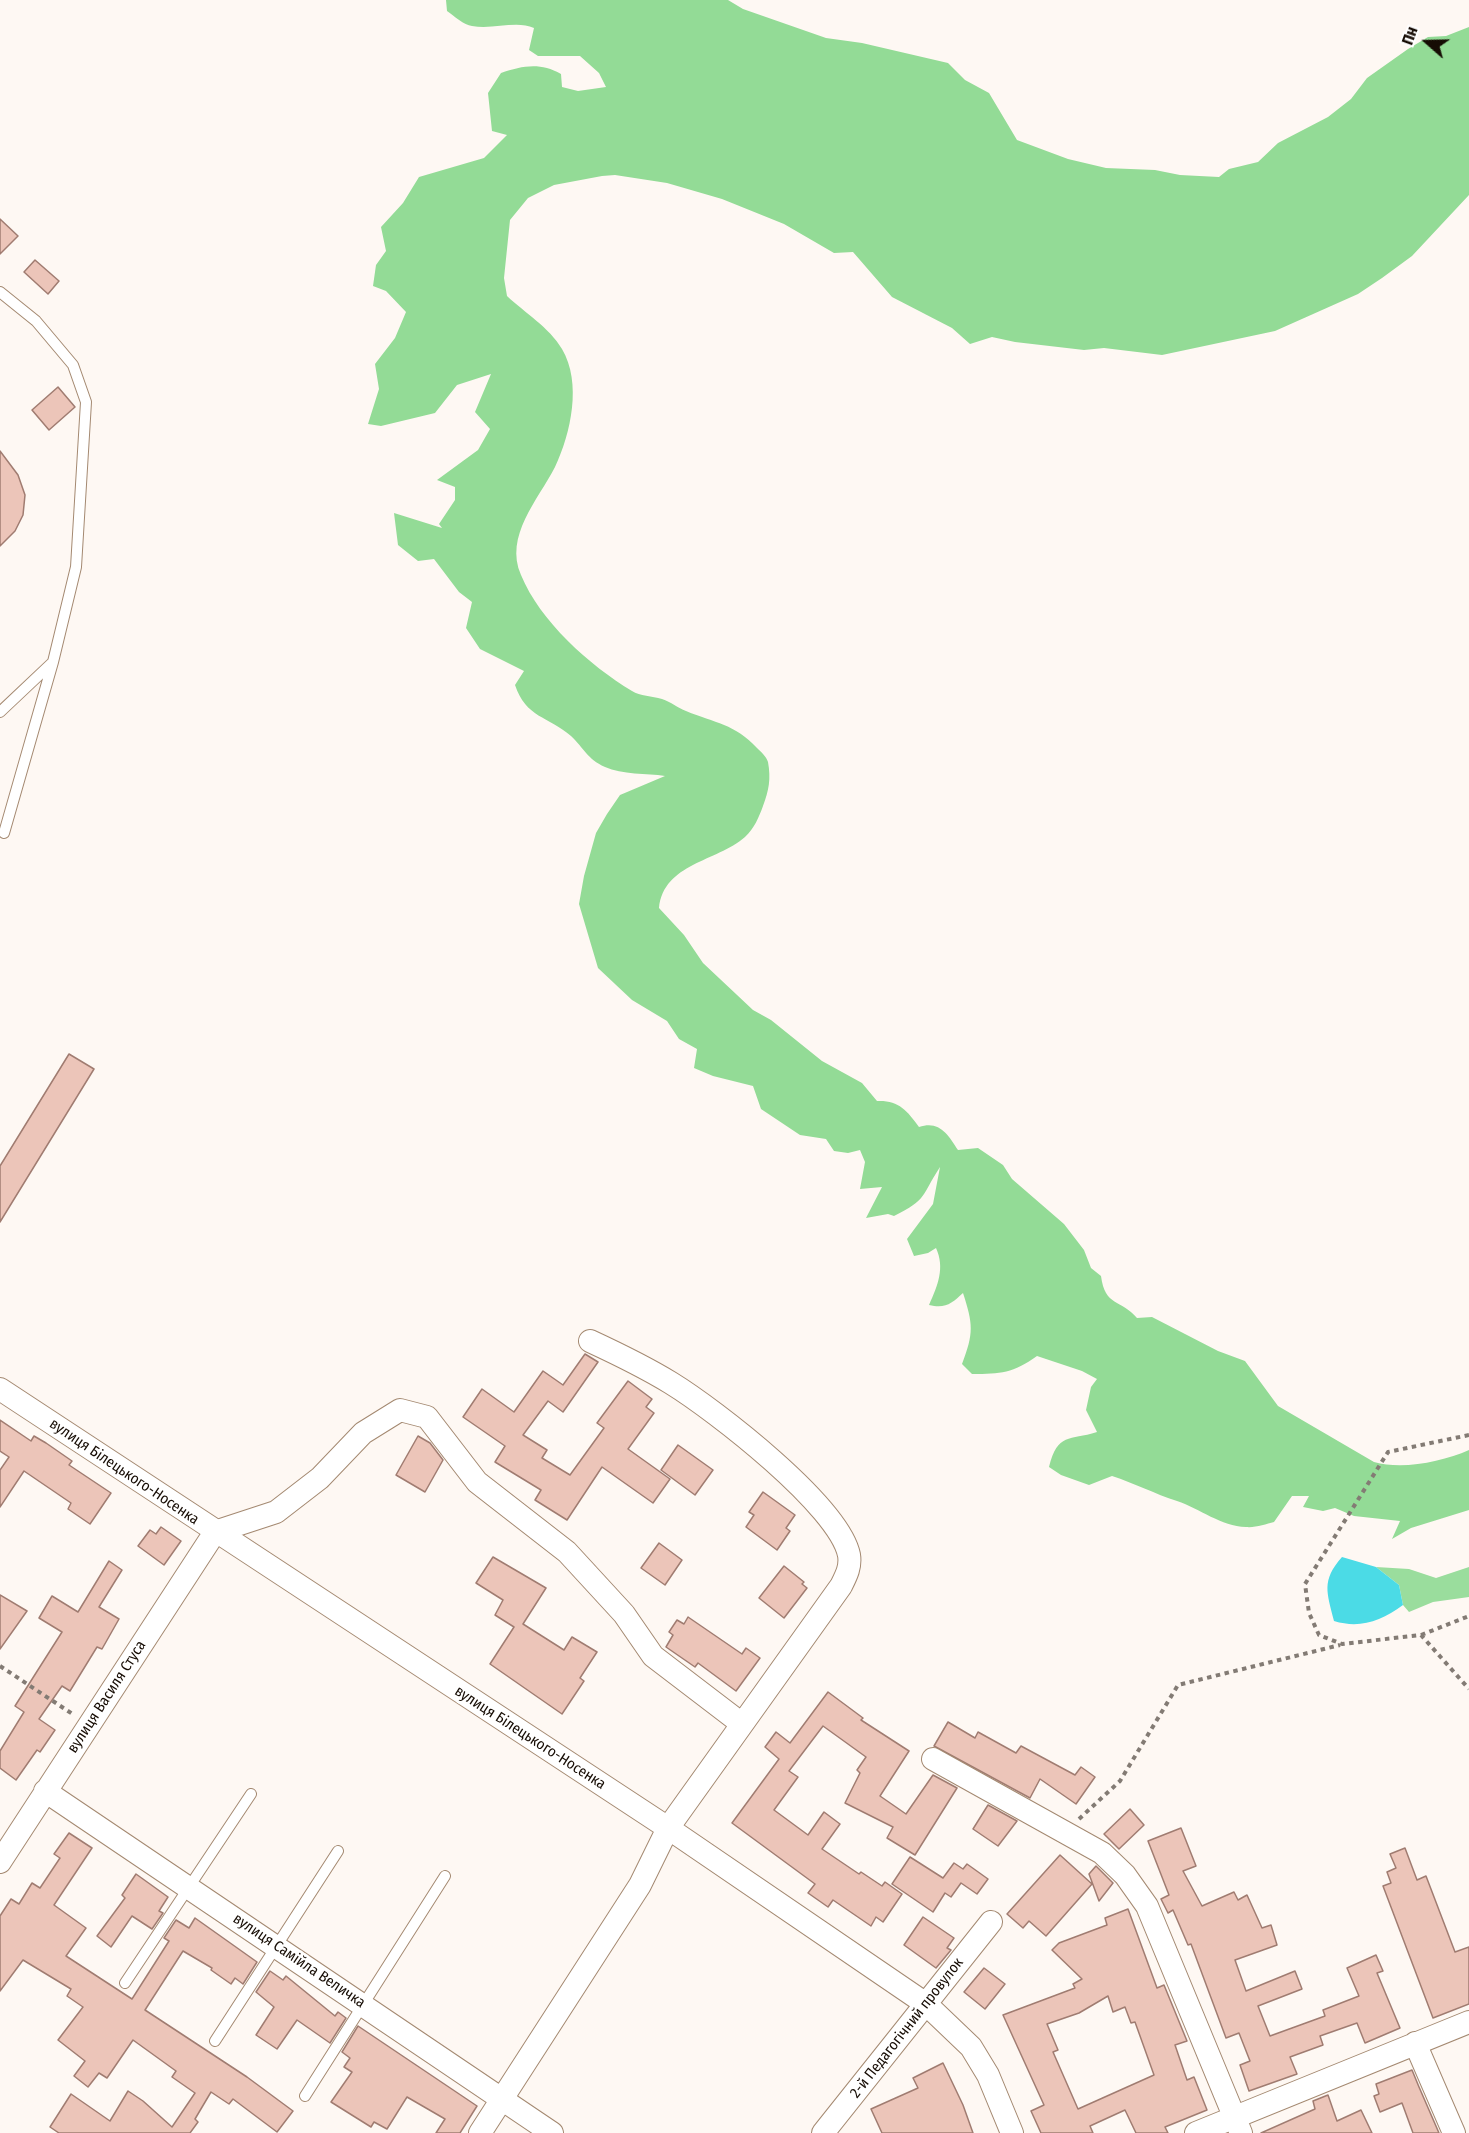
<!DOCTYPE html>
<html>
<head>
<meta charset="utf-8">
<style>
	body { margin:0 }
	#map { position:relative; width:1469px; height:2133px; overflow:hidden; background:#fef8f3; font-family:"Fira Sans Condensed",sans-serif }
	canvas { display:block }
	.north { position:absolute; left:1397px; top:12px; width:60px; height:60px; -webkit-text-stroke:4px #fff; paint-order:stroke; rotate:290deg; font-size:16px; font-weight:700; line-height:24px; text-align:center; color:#160c04 }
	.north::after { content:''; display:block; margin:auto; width:21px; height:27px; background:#160c04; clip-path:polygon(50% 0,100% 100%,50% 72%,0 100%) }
</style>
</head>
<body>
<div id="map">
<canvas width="1469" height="2133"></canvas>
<div class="north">Пн</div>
</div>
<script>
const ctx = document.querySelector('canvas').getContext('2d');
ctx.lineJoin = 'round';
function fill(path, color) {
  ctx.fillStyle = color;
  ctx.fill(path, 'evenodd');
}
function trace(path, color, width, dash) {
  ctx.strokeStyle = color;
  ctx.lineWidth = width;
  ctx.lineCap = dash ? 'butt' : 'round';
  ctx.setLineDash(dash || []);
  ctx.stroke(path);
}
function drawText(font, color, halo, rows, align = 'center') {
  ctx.font = font + ' "Fira Sans Condensed",sans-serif';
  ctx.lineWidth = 5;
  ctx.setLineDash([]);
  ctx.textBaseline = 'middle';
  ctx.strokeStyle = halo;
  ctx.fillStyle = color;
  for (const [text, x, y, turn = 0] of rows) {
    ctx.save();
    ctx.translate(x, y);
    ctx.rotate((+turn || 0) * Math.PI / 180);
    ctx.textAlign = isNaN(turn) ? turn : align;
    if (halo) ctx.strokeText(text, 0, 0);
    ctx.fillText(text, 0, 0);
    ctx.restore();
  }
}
fill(new Path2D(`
	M 1376,1567 L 1409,1569 L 1436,1578 L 1469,1567 L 1469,1597 L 1433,1602 L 1409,1612 L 1403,1605 L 1399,1585 Z`), '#9add9d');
fill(new Path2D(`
	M 446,0 L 728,0 L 743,9 L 826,38 L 862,43 L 948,63 L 965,80 L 989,93 L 1017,140 L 1068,159 L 1106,168 L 1155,170 L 1180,175 L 1219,177 L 1229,169 L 1258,162 L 1278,143 L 1328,117 L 1351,99 L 1367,78 L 1408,49 L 1428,37 L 1446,36 L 1469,27 L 1469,195 L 1412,256 L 1382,278 L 1358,294 L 1275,331 L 1162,355 L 1104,348 L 1084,350 L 1015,342 L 992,337 L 970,344 L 952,328 L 892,297 L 853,252 L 834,253 L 784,224 L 722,199 L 667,183 L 615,175 L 602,176 L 554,185 L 528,198 L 510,220 L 504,278 L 507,296 C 525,313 549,327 562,349 C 582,383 571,433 555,467 C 538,500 504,536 521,575 C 540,621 589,665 632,691 C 640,696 652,696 662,699 C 671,702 678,708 686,711 C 715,723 735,724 757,748 C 761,752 766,756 768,762 C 771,779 769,790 763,806 C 759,817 754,829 745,837 C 716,862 664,863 659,908 L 684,935 L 703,963 L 753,1010 L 771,1020 L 822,1061 L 862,1083 L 877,1101 C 898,1100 907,1110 919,1127 C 939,1120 948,1134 958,1150 L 978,1148 L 1003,1165 L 1012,1179 L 1064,1224 L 1084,1250 L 1091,1268 L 1101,1276 C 1105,1307 1121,1299 1137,1318 L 1152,1317 L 1218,1351 L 1245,1361 L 1278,1406 L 1374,1462 C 1402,1470 1442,1462 1469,1450 L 1469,1510 L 1411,1528 L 1392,1539 L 1400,1521 L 1354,1516 L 1335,1508 L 1323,1511 L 1303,1507 L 1309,1496 L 1292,1496 L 1274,1522 C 1266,1524 1255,1528 1246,1527 C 1221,1526 1200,1509 1177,1501 C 1155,1494 1134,1483 1112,1476 L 1089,1485 L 1061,1475 L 1049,1467 C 1058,1432 1069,1441 1097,1432 L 1086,1410 L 1091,1387 L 1097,1379 L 1082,1371 L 1037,1356 C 1013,1373 1001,1374 972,1374 L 962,1364 C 974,1333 973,1324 963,1293 C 952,1303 946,1309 929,1305 C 938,1285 945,1268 936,1248 L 928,1253 L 914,1256 L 907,1239 L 933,1204 L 940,1167 C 921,1196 928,1199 894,1216 L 888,1214 L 866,1218 L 882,1187 L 860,1189 L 865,1162 L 860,1150 L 848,1153 L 834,1151 L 826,1139 L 800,1135 L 761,1109 L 753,1086 L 713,1076 L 694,1068 L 697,1049 L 679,1039 L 667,1021 L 632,1000 L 598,968 L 579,904 L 584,876 L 596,833 L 607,814 L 620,795 L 665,776 C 647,773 622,775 605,767 C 587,759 584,748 571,736 C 548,716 526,718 515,685 L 524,671 L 480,649 L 466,628 L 472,602 L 459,592 L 434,559 L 418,561 L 398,545 L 394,513 L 442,528 L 439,524 L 455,500 L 455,487 L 437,480 L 478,450 L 490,429 L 475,412 L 491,374 L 457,385 L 435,413 L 381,426 L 368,424 L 379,389 L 375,364 L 395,338 L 406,312 L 386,291 L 373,286 L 376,265 L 386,251 L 381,227 L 403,203 L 419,177 L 484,158 L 507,135 L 492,131 L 488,93 L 501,73 C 522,66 540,62 561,74 L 562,87 L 578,91 L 606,87 L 599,73 L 580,56 L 538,56 L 529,50 L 534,28 C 516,20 493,30 472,26 C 464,25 454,16 447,11 Z`), '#93db96');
fill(new Path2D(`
	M 1342,1557 L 1376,1567 L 1399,1585 L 1403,1605 C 1381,1621 1360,1629 1334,1621 C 1327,1592 1321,1581 1342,1557 Z`), '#4bdbe6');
const building = new Path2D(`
	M 0,219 L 18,236 L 0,254 Z
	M 35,260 L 59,281 L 48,294 L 24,272 Z
	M 58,387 L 75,407 L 49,430 L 32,410 Z
	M 0,451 L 18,475 L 25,495 L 23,515 L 15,531 L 0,546 Z
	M 69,1054 L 94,1069 L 0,1222 L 0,1166 Z
	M 585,1354 L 598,1362 L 563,1412 L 548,1401 L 523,1435 L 547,1450 L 542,1458 L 570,1475 L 604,1428 L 597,1423 L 628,1381 L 652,1399 L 646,1407 L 654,1413 L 628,1449 L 670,1479 L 653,1503 L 602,1467 L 567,1520 L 535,1500 L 541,1490 L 495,1462 L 505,1446 L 463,1417 L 482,1389 L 514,1412 L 543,1371 L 563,1385 Z
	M 0,1420 L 31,1441 L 34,1436 L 46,1443 L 72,1461 L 69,1465 L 111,1493 L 90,1524 L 68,1509 L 71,1503 L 24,1471 L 0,1507 L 0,1470 L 9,1457 L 0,1451 Z
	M 418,1436 L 430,1443 L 443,1460 L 425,1492 L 396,1475 Z
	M 678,1445 L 713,1470 L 695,1495 L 661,1470 Z
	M 763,1492 L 795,1515 L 786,1528 L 790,1531 L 777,1550 L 746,1527 L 754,1515 L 749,1512 Z
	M 161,1527 L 181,1541 L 164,1565 L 138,1546 L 150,1530 L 156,1534 Z
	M 659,1543 L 682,1560 L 665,1585 L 641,1568 Z
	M 493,1557 L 546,1588 L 523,1624 L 564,1650 L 572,1637 L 597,1652 L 580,1678 L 584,1681 L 562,1714 L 490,1664 L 514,1627 L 495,1615 L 503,1600 L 476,1583 Z
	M 109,1561 L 122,1570 L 99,1607 L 119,1619 L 102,1649 L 97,1647 L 70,1691 L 62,1686 L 39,1719 L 55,1730 L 40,1752 L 37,1750 L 16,1780 L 0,1768 L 0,1751 L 24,1712 L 15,1706 L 62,1632 L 39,1618 L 52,1596 L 78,1612 Z
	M 784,1566 L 804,1582 L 802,1584 L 807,1588 L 784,1618 L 759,1598 Z
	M 0,1595 L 27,1611 L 0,1649 Z
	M 688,1617 L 742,1654 L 746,1648 L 760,1658 L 736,1691 L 698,1663 L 695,1667 L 666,1647 L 673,1635 L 669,1632 L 677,1620 L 684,1624 Z
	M 828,1692 L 863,1718 L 861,1720 L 909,1751 L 880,1796 L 906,1814 L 933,1775 L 957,1788 L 915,1855 L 887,1838 L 893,1827 L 845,1803 L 860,1773 L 857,1770 L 866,1757 L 823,1726 L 789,1771 L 798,1777 L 774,1810 L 808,1835 L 824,1812 L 840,1824 L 822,1849 L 859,1874 L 861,1872 L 882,1886 L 885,1882 L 902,1894 L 883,1922 L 876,1917 L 871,1926 L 833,1900 L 828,1907 L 808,1893 L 815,1884 L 732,1823 L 779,1759 L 765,1747 L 776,1732 L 790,1743 Z
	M 948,1722 L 975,1738 L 978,1732 L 1016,1753 L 1021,1746 L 1075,1775 L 1081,1767 L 1095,1777 L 1076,1804 L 1040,1779 L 1030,1798 L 934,1746 Z
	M 988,1805 L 1017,1821 L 998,1846 L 973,1829 Z
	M 1130,1809 L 1144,1825 L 1119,1849 L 1104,1834 Z
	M 1181,1828 L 1196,1866 L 1183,1871 L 1202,1906 L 1234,1892 L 1238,1900 L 1247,1895 L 1262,1928 L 1271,1925 L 1277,1945 L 1235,1960 L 1246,1991 L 1295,1971 L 1302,1989 L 1258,2006 L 1270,2036 L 1325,2016 L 1323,2010 L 1359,1996 L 1347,1968 L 1376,1955 L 1383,1971 L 1377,1973 L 1400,2028 L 1365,2043 L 1357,2023 L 1320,2036 L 1323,2045 L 1290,2057 L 1297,2074 L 1249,2091 L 1240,2065 L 1250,2061 L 1239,2033 L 1226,2038 L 1191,1944 L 1188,1945 L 1173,1910 L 1168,1913 L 1161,1899 L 1169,1895 L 1148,1841 Z
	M 69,1833 L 92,1848 L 54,1905 L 86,1928 L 66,1956 L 132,1999 L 169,1941 L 164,1938 L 176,1920 L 189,1928 L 195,1918 L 257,1962 L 243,1984 L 235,1978 L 231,1984 L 211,1970 L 212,1968 L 183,1951 L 145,2010 L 247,2077 L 293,2111 L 277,2132 L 233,2099 L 229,2104 L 211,2092 L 195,2119 L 198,2122 L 190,2133 L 59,2133 L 50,2127 L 71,2094 L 110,2121 L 128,2091 L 143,2101 L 172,2127 L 195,2093 L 172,2077 L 176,2071 L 133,2040 L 107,2078 L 99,2073 L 88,2087 L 74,2076 L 85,2061 L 58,2040 L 83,2007 L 67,1996 L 71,1989 L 23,1960 L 0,1991 L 0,1916 L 11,1899 L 19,1904 L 32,1883 L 40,1888 L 60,1858 L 54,1854 Z
	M 1405,1848 L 1417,1880 L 1426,1876 L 1455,1952 L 1469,1947 L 1469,2004 L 1433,2018 L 1383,1886 L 1391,1883 L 1387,1872 L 1396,1868 L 1390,1854 Z
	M 1060,1855 L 1092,1884 L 1046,1936 L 1029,1921 L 1023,1928 L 1007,1914 Z
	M 910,1857 L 943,1878 L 954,1863 L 963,1869 L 967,1864 L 988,1879 L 977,1894 L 961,1883 L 951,1897 L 945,1893 L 933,1912 L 892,1884 Z
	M 1096,1866 L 1113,1883 L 1099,1901 L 1089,1874 Z
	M 136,1874 L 168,1897 L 159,1911 L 163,1913 L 152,1929 L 132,1916 L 111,1947 L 97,1936 L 125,1898 L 122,1895 Z
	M 1128,1909 L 1157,1988 L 1164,1985 L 1187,2041 L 1175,2045 L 1187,2080 L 1194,2077 L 1207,2110 L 1165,2127 L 1168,2133 L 1136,2133 L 1125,2110 L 1090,2126 L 1093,2133 L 1041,2133 L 1031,2111 L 1044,2105 L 1003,2015 L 1075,1988 L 1073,1984 L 1082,1979 L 1052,1950 L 1059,1943 L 1107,1925 L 1105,1918 ZM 1108,1996 L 1113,2012 L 1125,2007 L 1131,2023 L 1135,2022 L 1154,2075 L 1078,2109 L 1053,2052 L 1058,2050 L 1047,2024 L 1079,2013 Z
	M 923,1917 L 954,1938 L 947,1948 L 951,1950 L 936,1968 L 904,1945 Z
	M 984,1968 L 1005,1984 L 985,2009 L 964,1992 Z
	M 270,1971 L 283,1980 L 286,1976 L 335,2016 L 338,2012 L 346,2018 L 330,2043 L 297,2020 L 277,2049 L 256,2035 L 274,2007 L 256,1992 Z
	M 358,2026 L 477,2106 L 460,2133 L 436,2133 L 445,2119 L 407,2097 L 387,2129 L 374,2122 L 371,2127 L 331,2102 L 352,2072 L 344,2067 L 350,2058 L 342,2052 Z
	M 943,2063 L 963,2105 L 973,2133 L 882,2133 L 871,2109 L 918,2088 L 913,2078 Z
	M 1412,2070 L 1419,2087 L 1439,2133 L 1413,2133 L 1402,2103 L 1380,2112 L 1374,2096 L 1379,2094 L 1376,2084 Z
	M 1328,2095 L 1337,2121 L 1361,2110 L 1372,2133 L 1261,2133 L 1315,2109 L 1313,2101 Z`);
fill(building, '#ecc5b9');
trace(building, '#a07c71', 1.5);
const service = new Path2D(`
	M 0,292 L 36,321 L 73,365 L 86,402 L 76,567 L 53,662 L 4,833
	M 0,712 L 53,662
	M 125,1983 L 251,1794
	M 215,2041 L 338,1851
	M 305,2096 L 445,1876`);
const minor = new Path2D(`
	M 0,1389 L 668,1828 L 926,2004 L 971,2047 L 988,2075 L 1012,2133
	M 933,1759 L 1102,1853 L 1125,1875 L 1147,1906 L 1241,2133
	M 45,1791 L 552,2133
	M 0,1862 L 215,1532 L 276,1512 L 320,1478 L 363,1433 L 400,1410 L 427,1417 L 477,1482 L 567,1552 L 624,1614 L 653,1656 L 742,1724
	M 1415,2043 L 1454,2133
	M 480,2133 L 640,1885 L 668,1828 L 841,1586 C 846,1576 851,1567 849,1555 C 839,1506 715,1410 671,1383 C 645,1367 618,1354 590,1341
	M 823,2133 L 991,1922
	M 1196,2133 L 1469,2022`);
trace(service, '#a48971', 12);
trace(minor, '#a48971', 24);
trace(new Path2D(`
	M 1469,1435 L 1388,1452 L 1305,1584 L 1309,1613 L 1319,1635 L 1342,1644 L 1421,1635 L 1469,1689
	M 1421,1635 L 1469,1616
	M 0,1666 L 74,1715
	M 1079,1819 L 1120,1781 L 1178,1685 L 1340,1645`), '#837b74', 4, [4.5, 4.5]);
trace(service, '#fff', 10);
trace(minor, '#fff', 22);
drawText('15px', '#160c04', '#fff', [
	["вулиця Білецького-Носенка",124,1472,34],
	["вулиця Василя Стуса",107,1697,-57],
	["вулиця Білецького-Носенка",530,1738,33],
	["вулиця Самійла Величка",299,1961,34],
	["2-й Педагогічний провулок",907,2028,-52]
]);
</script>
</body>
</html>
